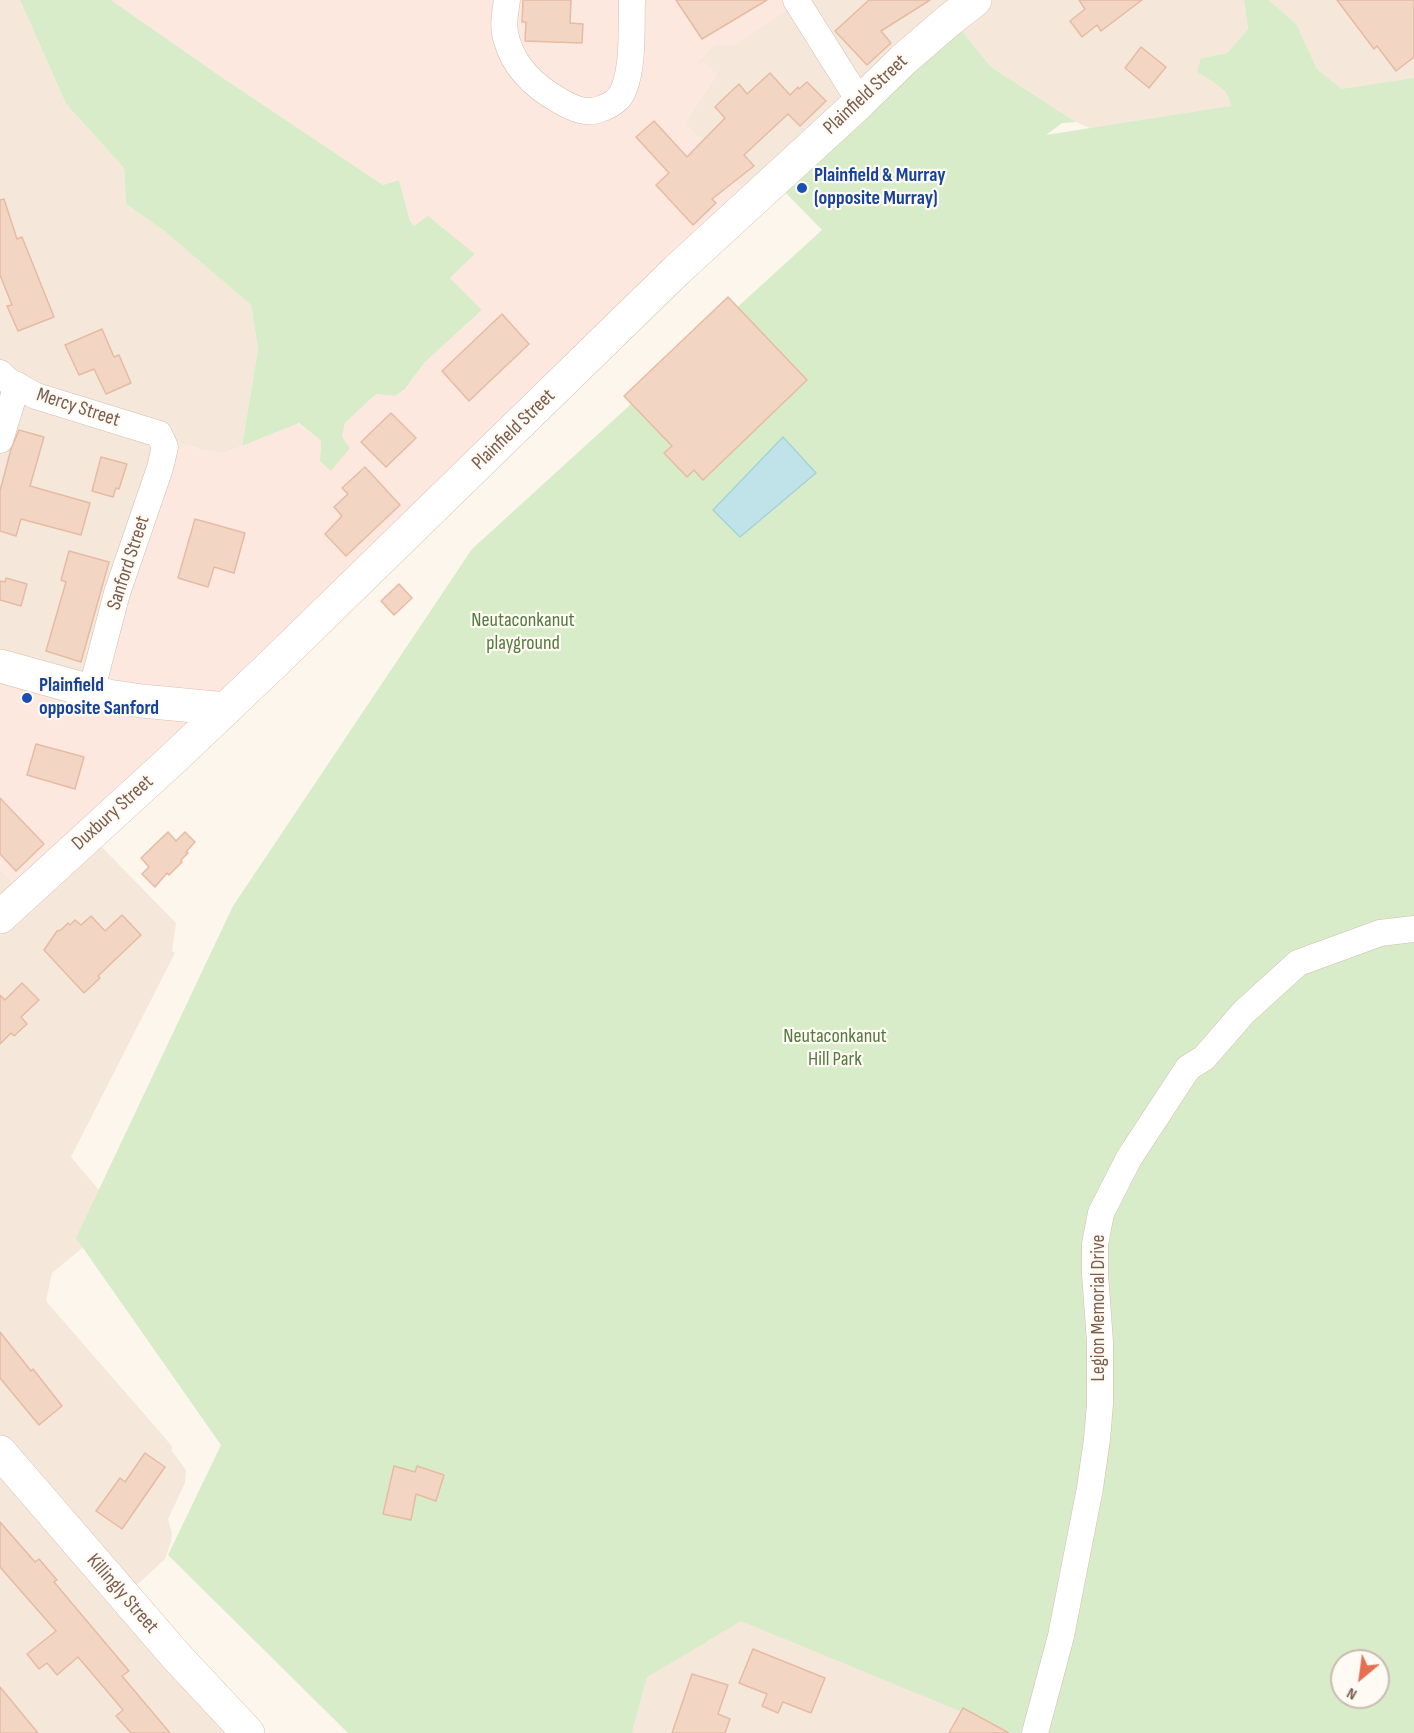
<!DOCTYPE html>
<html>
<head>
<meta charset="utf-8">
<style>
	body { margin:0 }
	#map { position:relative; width:1414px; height:1733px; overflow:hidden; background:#fdf6ec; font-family:"Sofia Sans Condensed",sans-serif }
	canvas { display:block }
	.north { position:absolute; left:1330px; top:1649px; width:60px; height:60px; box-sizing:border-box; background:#fffaf3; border:2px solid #cabbb1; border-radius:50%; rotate:209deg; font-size:16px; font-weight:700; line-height:24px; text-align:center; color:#7a5c4d }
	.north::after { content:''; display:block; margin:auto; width:21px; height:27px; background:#e76f51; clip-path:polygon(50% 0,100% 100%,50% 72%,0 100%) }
</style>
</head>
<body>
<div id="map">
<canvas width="1414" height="1733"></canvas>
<div class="north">N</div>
</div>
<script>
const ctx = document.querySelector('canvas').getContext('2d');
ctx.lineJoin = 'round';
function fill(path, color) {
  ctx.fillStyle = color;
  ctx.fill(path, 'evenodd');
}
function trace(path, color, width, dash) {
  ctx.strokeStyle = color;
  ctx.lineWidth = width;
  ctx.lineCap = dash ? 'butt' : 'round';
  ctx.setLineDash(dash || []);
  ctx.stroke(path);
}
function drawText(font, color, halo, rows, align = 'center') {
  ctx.font = font + ' "Sofia Sans Condensed",sans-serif';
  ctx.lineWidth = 4.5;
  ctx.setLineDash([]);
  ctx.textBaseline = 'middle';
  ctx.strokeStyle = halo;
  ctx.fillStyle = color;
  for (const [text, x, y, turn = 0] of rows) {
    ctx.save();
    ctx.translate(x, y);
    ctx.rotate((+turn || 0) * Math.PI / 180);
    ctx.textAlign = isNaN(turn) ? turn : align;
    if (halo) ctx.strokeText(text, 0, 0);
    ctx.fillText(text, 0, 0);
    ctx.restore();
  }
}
fill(new Path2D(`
	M 0,0 L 20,0 L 66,104 L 124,168 L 126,204 L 163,230 L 251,305 L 258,349 L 242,446 L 223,454 L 176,443 L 85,682 L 0,661 Z
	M 793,0 L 1244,0 L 1248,29 L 1227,53 L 1201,58 L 1231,101 L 1234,128 L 1107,136 L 1076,122 L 991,67 L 954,21 L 752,201 L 685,123 L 717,74 L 695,64 L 714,45 L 735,45 Z
	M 1269,0 L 1414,0 L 1414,137 L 1348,94 L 1317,69 L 1297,25 Z
	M 90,835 L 176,923 L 172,951 L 175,953 L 71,1157 L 121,1216 L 52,1273 L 46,1301 L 172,1446 L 172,1451 L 186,1470 L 185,1483 L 168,1519 L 172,1533 L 171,1542 L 165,1559 L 126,1595 L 245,1733 L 0,1733 L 0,869 L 20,890 Z
	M 734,1610 L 1031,1733 L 632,1733 L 651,1661 Z`), '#f5e8da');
fill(new Path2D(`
	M 111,0 L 793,0 L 790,8 L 735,45 L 714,45 L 696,64 L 706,63 L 717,74 L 685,123 L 752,201 L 20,891 L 0,869 L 0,661 L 85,682 L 176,443 L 223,454 L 298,423 L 321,441 L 320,461 L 342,437 L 345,423 L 376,394 L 395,396 L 405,389 L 425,362 L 482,310 L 450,278 L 475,254 L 414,226 L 410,221 L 399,180 L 383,185 L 220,76 Z`), '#fde8e0');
fill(new Path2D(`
	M 20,0 L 111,0 L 220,76 L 383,185 L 399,180 L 410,221 L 414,226 L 428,216 L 475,254 L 450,278 L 482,310 L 425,362 L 405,389 L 395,396 L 376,394 L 345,423 L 342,437 L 350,448 L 331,471 L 320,461 L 321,441 L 299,423 L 242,446 L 258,349 L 251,305 L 163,230 L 126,204 L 124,168 L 66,104 Z
	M 1244,0 L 1269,0 L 1297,25 L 1317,69 L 1342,89 L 1414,78 L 1414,1733 L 1013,1733 L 741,1621 L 707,1641 L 705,1644 L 703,1644 L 647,1677 L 632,1733 L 348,1733 L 168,1555 L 221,1445 L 76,1238 L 233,906 L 472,549 L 822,230 L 776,183 L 954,21 L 991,67 L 1076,122 L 1062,123 L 1046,135 L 1231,106 C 1230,89 1210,80 1197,72 L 1201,58 L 1227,53 L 1248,29 ZM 1342,1661 L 1378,1661 L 1378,1697 L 1342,1697 Z`), '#d8ecc9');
const water = new Path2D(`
	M 783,437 L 816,473 L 740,537 L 713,510 Z`);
fill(water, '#bfe3e8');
trace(water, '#a5d3da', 1.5);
const building = new Path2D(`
	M 523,0 L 571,0 L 570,23 L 583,24 L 582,43 L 525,41 L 526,22 L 522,22 Z
	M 676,0 L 767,0 L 702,39 Z
	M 869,0 L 930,0 L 881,31 L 891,43 L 867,65 L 835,31 Z
	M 1079,0 L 1142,0 L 1101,31 L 1097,25 L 1082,37 L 1070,21 L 1085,9 Z
	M 1337,0 L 1414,0 L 1414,57 L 1396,71 L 1377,46 L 1374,49 Z
	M 1141,47 L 1166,67 L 1149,88 L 1125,68 Z
	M 770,73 L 790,95 L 798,87 L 799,89 L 807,82 L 826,101 L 800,126 L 788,114 L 744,155 L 754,166 L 712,199 L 716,203 L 693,225 L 656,185 L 669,173 L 636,137 L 654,121 L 687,157 L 725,118 L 715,107 L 722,100 L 739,84 L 747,94 Z
	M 4,199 L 17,239 L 22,237 L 54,317 L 18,331 L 7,306 L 12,305 L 0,275 L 0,200 Z
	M 728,297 L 807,380 L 703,480 L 694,470 L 687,477 L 664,453 L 672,446 L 624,396 Z
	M 502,314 L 529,344 L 469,401 L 442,371 Z
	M 102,329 L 114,357 L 119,355 L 131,383 L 106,394 L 94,369 L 79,375 L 65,345 Z
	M 391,413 L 416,438 L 386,467 L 361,442 Z
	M 19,430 L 44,437 L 30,486 L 90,503 L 81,535 L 21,519 L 16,536 L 0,531 L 0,491 L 11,449 Z
	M 101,457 L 127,464 L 119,489 L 116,488 L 113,497 L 92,491 Z
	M 365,467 L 400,505 L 346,556 L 325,534 L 342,516 L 334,507 L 348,494 L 342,488 Z
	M 195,519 L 245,533 L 234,573 L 214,567 L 208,587 L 178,578 Z
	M 69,551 L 109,562 L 81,662 L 46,651 L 66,582 L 61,580 Z
	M 6,578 L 27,584 L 21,606 L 0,600 L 0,581 L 5,582 Z
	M 399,584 L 412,598 L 394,615 L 381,601 Z
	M 36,744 L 84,757 L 75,789 L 27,775 Z
	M 0,798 L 44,844 L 16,871 L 0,854 Z
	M 168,832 L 176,841 L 185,832 L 195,842 L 186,852 L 188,853 L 181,860 L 182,862 L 169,875 L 167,873 L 155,887 L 142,874 L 149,867 L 141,858 Z
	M 122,915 L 141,935 L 98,976 L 100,978 L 84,993 L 44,950 L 57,931 L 61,930 L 68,923 L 70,925 L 75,920 L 81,925 L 91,916 L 105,931 Z
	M 22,983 L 39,1000 L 21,1017 L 27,1024 L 14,1036 L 11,1033 L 0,1044 L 0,995 L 5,1000 Z
	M 0,1332 L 31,1371 L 33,1369 L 62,1406 L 39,1425 L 0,1378 Z
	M 145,1453 L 165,1467 L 122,1529 L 96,1511 L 120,1478 L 125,1482 Z
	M 394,1466 L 415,1472 L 417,1466 L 444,1475 L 436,1501 L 416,1494 L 411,1520 L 383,1514 Z
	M 0,1522 L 35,1562 L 39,1559 L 57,1580 L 54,1582 L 129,1671 L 122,1676 L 170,1733 L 131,1733 L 116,1716 L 123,1710 L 78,1657 L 57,1675 L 47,1663 L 39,1669 L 27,1654 L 56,1631 L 0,1567 Z
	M 753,1649 L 825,1678 L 811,1713 L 783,1702 L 778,1713 L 762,1706 L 767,1694 L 739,1683 Z
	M 692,1674 L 728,1685 L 718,1714 L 730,1719 L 725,1733 L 672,1733 Z
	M 0,1687 L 38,1733 L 0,1733 Z
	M 963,1708 L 1009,1733 L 949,1733 Z`);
fill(building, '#f3d5c3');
trace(building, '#e6bba3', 1.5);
const street = new Path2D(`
	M 507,0 C 505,14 502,27 507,41 C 515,69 535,87 560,101 C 574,109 587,115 603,108 C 611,105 620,99 623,91 C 634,66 631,28 632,0
	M 796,0 L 860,102
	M 0,373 L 7,380 L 36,396 L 159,434 L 165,447 L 160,468 L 117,593 L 91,692
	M 0,440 L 17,385
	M 1035,1733 L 1061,1636 L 1090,1488 L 1097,1439 L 1100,1404 L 1100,1342 L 1095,1274 L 1095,1244 L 1101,1213 L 1129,1158 L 1188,1068 L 1204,1058 L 1244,1012 L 1298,963 L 1380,933 L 1414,929`);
const secondary = new Path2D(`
	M 0,666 L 108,696 L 142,701 L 226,709
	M 0,917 L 175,757 L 275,662 L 677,270 L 860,102 L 903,60 L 947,22 L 975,0
	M 0,1452 L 176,1656 L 248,1733`);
trace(street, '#d1beb0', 27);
trace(secondary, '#d6c0b0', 34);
trace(street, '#fff', 26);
trace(secondary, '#fff', 33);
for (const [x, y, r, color] of [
	[802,188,6,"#1a4fb4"],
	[27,698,6,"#1a4fb4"]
]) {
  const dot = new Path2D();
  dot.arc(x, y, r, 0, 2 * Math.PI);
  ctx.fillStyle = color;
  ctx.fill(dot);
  trace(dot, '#fffaf3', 2);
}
drawText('20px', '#7a5c4d', '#fffaf3', [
	["Plainfield Street",866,95,-43],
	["Mercy Street",78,408,18],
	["Plainfield Street",514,430,-44],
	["Sanford Street",129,563,-72],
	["Duxbury Street",113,813,-42],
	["Legion Memorial Drive",1099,1308,-90],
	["Killingly Street",122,1594,49]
]);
drawText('bold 20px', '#164399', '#fffaf3', [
	["Plainfield & Murray",814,176],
	["(opposite Murray)",814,199],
	["Plainfield",39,686],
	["opposite Sanford",39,709]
], 'left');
drawText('20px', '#537a41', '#fffaf3', [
	["Neutaconkanut",523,621],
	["playground",523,644],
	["Neutaconkanut",835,1037],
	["Hill Park",835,1060]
]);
</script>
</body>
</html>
